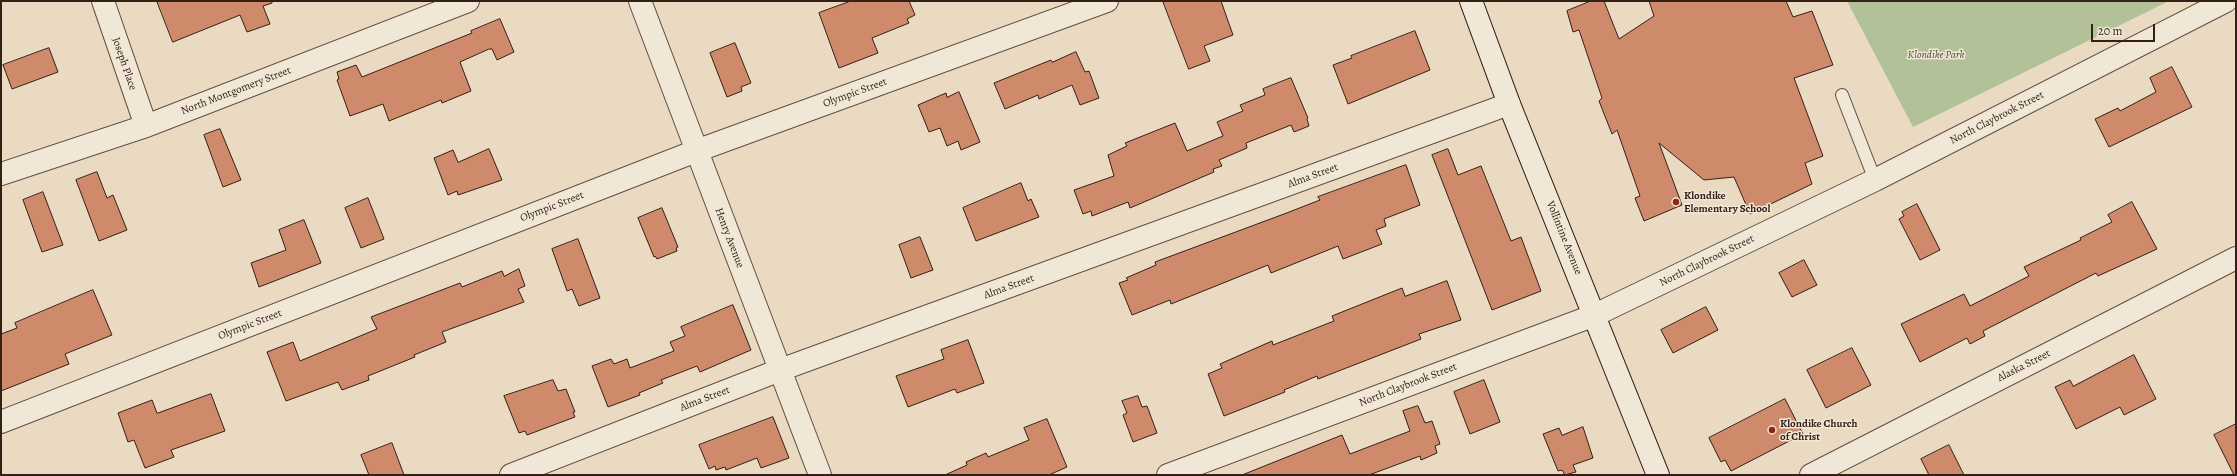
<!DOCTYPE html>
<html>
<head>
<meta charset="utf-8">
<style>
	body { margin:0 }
	#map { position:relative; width:2237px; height:476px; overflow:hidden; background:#eadac2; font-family:Alegreya,serif }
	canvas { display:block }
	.frame { position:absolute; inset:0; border:2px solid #342016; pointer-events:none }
	.scale { position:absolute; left:2091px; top:24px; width:64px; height:18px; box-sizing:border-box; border:2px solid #342016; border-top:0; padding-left:5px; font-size:12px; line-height:14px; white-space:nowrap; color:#342016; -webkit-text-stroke:3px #f1e7d7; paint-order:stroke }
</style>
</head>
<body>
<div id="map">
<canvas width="2237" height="476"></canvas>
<div class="frame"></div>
<div class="scale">20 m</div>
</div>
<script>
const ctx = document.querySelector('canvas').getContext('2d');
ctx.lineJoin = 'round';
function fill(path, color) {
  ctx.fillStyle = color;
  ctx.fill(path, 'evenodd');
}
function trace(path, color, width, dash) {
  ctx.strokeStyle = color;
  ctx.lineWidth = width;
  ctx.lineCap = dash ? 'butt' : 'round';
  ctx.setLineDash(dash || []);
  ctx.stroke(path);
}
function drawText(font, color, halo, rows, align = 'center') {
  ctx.font = font + ' Alegreya,serif';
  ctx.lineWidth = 3;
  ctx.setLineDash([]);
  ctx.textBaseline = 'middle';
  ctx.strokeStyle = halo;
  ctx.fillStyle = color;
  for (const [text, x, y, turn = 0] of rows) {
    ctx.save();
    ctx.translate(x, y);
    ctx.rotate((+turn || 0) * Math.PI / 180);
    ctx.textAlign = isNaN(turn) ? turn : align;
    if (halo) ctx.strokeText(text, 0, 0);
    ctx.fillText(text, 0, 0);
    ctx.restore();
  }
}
fill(new Path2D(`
	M 1847,1 L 2169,1 L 1913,127 Z`), '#b2c197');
const building = new Path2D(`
	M 157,1 L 272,1 L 272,3 L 263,6 L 270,24 L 247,32 L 240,15 L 173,42 Z
	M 851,1 L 909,1 L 915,15 L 907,19 L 909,23 L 872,38 L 878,53 L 839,68 L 819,13 Z
	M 1163,1 L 1221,1 L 1233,35 L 1204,46 L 1210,61 L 1189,69 Z
	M 1591,1 L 1604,1 L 1619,39 L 1654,16 L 1649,1 L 1786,1 L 1793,17 L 1812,11 L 1833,65 L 1794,78 L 1823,156 L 1805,163 L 1812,184 L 1750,214 L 1734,177 L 1704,180 L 1659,143 L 1682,205 L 1644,221 L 1635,198 L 1640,196 L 1617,130 L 1612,134 L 1599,101 L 1602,98 L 1579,30 L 1573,32 L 1567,11 Z
	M 500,19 L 514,52 L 497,60 L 492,49 L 489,49 L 460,62 L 471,91 L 442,103 L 441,100 L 389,121 L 383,104 L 350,116 L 337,80 L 339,79 L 337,72 L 356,65 L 362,77 L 472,33 L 471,31 Z
	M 1415,31 L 1430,70 L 1348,104 L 1333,65 L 1352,58 L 1351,56 Z
	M 735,43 L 751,83 L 741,87 L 742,91 L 727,97 L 710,53 Z
	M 49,48 L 58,72 L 12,89 L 3,65 Z
	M 1076,52 L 1085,72 L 1089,71 L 1099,98 L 1080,105 L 1072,85 L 1039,99 L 1038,95 L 1005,109 L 994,83 L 1051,60 L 1052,62 Z
	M 2172,67 L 2192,107 L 2109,147 L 2095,119 L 2118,108 L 2120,111 L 2156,92 L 2150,78 Z
	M 1291,78 L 1308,118 L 1307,119 L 1309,126 L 1294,132 L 1291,125 L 1246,143 L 1247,148 L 1219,160 L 1222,166 L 1213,169 L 1214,172 L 1130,208 L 1128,202 L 1092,216 L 1091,211 L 1083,214 L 1074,190 L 1114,176 L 1108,155 L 1127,146 L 1125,143 L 1175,123 L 1187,151 L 1223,136 L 1217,122 L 1243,111 L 1240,105 L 1265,95 L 1263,89 Z
	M 959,92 L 980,142 L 961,150 L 958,141 L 947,146 L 940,128 L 929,132 L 918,105 L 946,93 L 947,97 Z
	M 220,129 L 241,180 L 223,187 L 204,135 Z
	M 489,149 L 502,180 L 458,195 L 457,191 L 448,195 L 434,158 L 453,150 L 458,162 Z
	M 1448,149 L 1458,175 L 1481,166 L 1511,241 L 1521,237 L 1541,291 L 1492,310 L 1432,155 Z
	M 1406,165 L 1420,205 L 1384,219 L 1386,226 L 1376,230 L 1382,244 L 1343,259 L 1338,246 L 1271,273 L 1268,265 L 1171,304 L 1170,300 L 1132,315 L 1119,283 L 1128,280 L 1126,278 L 1156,265 L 1155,262 L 1284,214 L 1320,200 L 1318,197 Z
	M 97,172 L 107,198 L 113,195 L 127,230 L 99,241 L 76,180 Z
	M 1021,183 L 1028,201 L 1031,199 L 1039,217 L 976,241 L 963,208 Z
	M 43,192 L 63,245 L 42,252 L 23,200 Z
	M 368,198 L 384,239 L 361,248 L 345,208 Z
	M 2132,202 L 2157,249 L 2098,276 L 2096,273 L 1983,331 L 1985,336 L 1970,344 L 1967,338 L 1920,362 L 1901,324 L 1964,294 L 1970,306 L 2029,276 L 2024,267 L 2081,240 L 2080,238 L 2112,222 L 2108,215 Z
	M 1917,204 L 1940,250 L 1920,260 L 1899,219 L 1904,216 L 1902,212 Z
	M 662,208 L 678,247 L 676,248 L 677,251 L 657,259 L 655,256 L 654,257 L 638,218 Z
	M 304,220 L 321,263 L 259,287 L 251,263 L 286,250 L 279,230 Z
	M 920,237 L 933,270 L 911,278 L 899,245 Z
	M 578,239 L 600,298 L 579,306 L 572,289 L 567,291 L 552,249 Z
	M 1804,260 L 1817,285 L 1792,297 L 1779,273 Z
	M 519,269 L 525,286 L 518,289 L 524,302 L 442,332 L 446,342 L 414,355 L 415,357 L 368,376 L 369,380 L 342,390 L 338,382 L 286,401 L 267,352 L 293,342 L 300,361 L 377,329 L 371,317 L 460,283 L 462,287 L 502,271 L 504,276 Z
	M 1447,281 L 1461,320 L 1419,334 L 1421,339 L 1318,379 L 1317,376 L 1284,390 L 1285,392 L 1224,416 L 1208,374 L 1222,368 L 1220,364 L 1272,341 L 1273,345 L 1334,321 L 1332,316 L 1402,288 L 1405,296 Z
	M 93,290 L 112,335 L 65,354 L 69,364 L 1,391 L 1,334 L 17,328 L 15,323 Z
	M 733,305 L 751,350 L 700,372 L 697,366 L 661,380 L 663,383 L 639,393 L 640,395 L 608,407 L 592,366 L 611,359 L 614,364 L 627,359 L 630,368 L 674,351 L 670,342 L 685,336 L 681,327 Z
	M 1706,307 L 1718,330 L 1673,353 L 1661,330 Z
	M 968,340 L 984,383 L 957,393 L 955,389 L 908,407 L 896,376 L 944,359 L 941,350 Z
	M 1852,348 L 1871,385 L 1826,408 L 1807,370 Z
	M 2134,355 L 2156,399 L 2124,415 L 2120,407 L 2076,429 L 2055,387 L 2070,380 L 2073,386 Z
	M 553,380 L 558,391 L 566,389 L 575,412 L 573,412 L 575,417 L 527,435 L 525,431 L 519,433 L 504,396 Z
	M 1484,380 L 1500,422 L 1470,434 L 1454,392 Z
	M 211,394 L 225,431 L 171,450 L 174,457 L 145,468 L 134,440 L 128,442 L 118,413 L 152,400 L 157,413 Z
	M 1138,396 L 1142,407 L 1147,406 L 1157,433 L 1133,442 L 1123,415 L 1127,413 L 1122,401 Z
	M 1785,399 L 1803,434 L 1731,471 L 1725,460 L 1721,462 L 1709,438 Z
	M 1418,406 L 1425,423 L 1432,421 L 1440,444 L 1435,446 L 1437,453 L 1421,460 L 1420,456 L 1369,475 L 1242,475 L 1342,435 L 1350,454 L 1410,431 L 1403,411 Z
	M 773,417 L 789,458 L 761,468 L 757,458 L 726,470 L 725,467 L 716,470 L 715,466 L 709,469 L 699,445 Z
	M 1047,419 L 1067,467 L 1049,475 L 945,475 L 967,465 L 966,462 L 986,453 L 988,457 L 1029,440 L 1024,428 Z
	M 2236,424 L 2236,475 L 2234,475 L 2214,435 Z
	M 1583,427 L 1593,458 L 1573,465 L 1576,472 L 1565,475 L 1562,470 L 1558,471 L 1543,434 L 1559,428 L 1562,435 Z
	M 392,443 L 404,475 L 369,475 L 361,455 Z
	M 1949,445 L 1964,475 L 1929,475 L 1921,459 Z`);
fill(building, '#ce8a6b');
trace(building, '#342016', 1);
const lane = new Path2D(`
	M 1842,95 L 1875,180`);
const street = new Path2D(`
	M 103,1 L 146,126
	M 640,1 L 820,475
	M 1,174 L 146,126 L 468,1
	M 1,422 L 696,151 L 1107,1
	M 511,475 L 780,370 L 1509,104
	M 1168,475 L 1595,315 L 1875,180 L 2226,1
	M 1811,475 L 2236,258`);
const secondary = new Path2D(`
	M 1471,1 L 1509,104 L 1658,475`);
trace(lane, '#624e41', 14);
trace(street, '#624e41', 24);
trace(secondary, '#342016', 24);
trace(lane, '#f1e7d7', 12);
trace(street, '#f1e7d7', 22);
trace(secondary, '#f1e7d7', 22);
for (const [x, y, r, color] of [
	[1676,202,4,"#8f2418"],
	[1772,430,4,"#8f2418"]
]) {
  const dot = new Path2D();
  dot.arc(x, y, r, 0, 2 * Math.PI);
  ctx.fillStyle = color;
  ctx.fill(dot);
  trace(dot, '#f1e7d7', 1.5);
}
drawText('italic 11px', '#544836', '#f1e7d7', [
	["Klondike Park",1936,55]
]);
drawText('11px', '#342016', '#f1e7d7', [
	["Joseph Place",124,64,71],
	["North Montgomery Street",236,91,-21],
	["Olympic Street",855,93,-20],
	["North Claybrook Street",1997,118,-27],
	["Alma Street",1313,176,-20],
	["Olympic Street",552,207,-21],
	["Henry Avenue",729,238,69],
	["Vollintine Avenue",1564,238,68],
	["North Claybrook Street",1707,261,-26],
	["Alma Street",1009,287,-20],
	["Olympic Street",250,325,-21],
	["Alaska Street",2024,366,-27],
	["North Claybrook Street",1408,385,-21],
	["Alma Street",705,399,-21]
]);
drawText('bold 11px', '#342016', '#f1e7d7', [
	["Klondike",1684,196],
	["Elementary School",1684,209],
	["Klondike Church",1780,424],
	["of Christ",1780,437]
], 'left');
</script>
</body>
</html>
